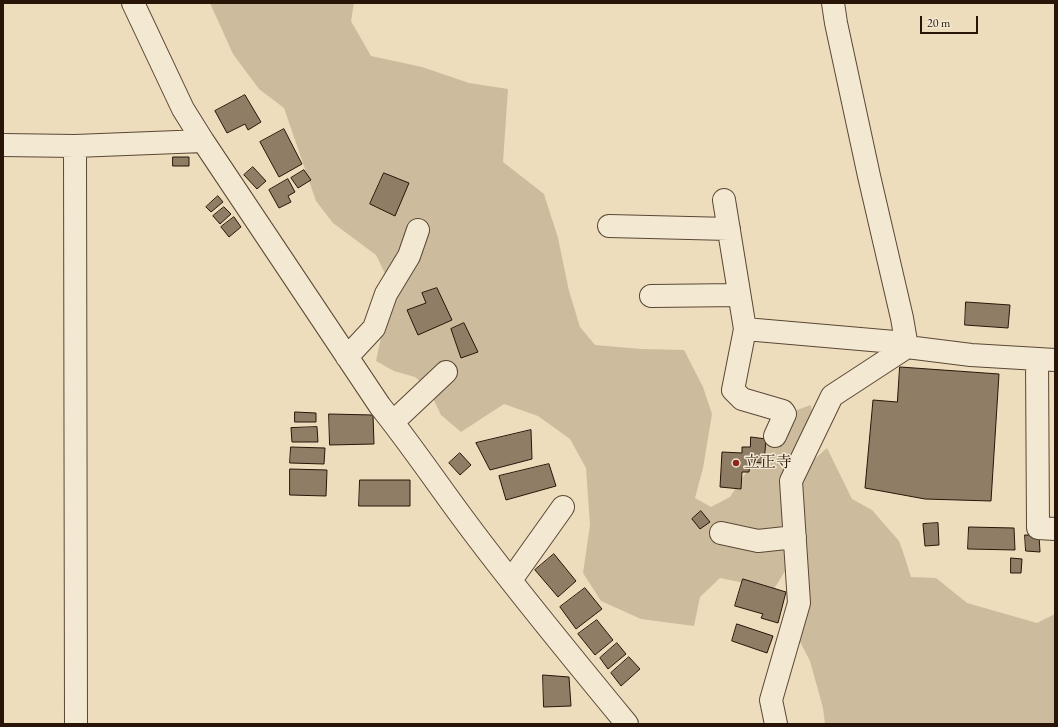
<!DOCTYPE html>
<html>
<head>
<meta charset="utf-8">
<style>
	body { margin:0 }
	#map { position:relative; width:1058px; height:727px; overflow:hidden; background:#edddbc; font-family:"EB Garamond",serif }
	canvas { display:block }
	.frame { position:absolute; inset:0; border:4px solid #291508; pointer-events:none }
	.scale { position:absolute; left:920px; top:16px; width:58px; height:18px; box-sizing:border-box; border:2px solid #291508; border-top:0; padding-left:5px; font-size:12px; line-height:14px; white-space:nowrap; color:#291508; -webkit-text-stroke:3px #f3e9d3; paint-order:stroke }
</style>
</head>
<body>
<div id="map">
<canvas width="1058" height="727"></canvas>
<div class="frame"></div>
<div class="scale">20 m</div>
</div>
<script>
const ctx = document.querySelector('canvas').getContext('2d');
ctx.lineJoin = 'round';
function fill(path, color) {
  ctx.fillStyle = color;
  ctx.fill(path, 'evenodd');
}
function trace(path, color, width, dash) {
  ctx.strokeStyle = color;
  ctx.lineWidth = width;
  ctx.lineCap = dash ? 'butt' : 'round';
  ctx.setLineDash(dash || []);
  ctx.stroke(path);
}
function drawText(font, color, halo, rows, align = 'center') {
  ctx.font = font + ' "EB Garamond","Noto Serif JP",serif';
  ctx.lineWidth = 3;
  ctx.setLineDash([]);
  ctx.textBaseline = 'middle';
  ctx.strokeStyle = halo;
  ctx.fillStyle = color;
  for (const [text, x, y, turn = 0] of rows) {
    ctx.save();
    ctx.translate(x, y);
    ctx.rotate((+turn || 0) * Math.PI / 180);
    ctx.textAlign = isNaN(turn) ? turn : align;
    if (halo) ctx.strokeText(text, 0, 0);
    ctx.fillText(text, 0, 0);
    ctx.restore();
  }
}
fill(new Path2D(`
	M 210,3 L 354,3 L 351,21 L 371,56 L 422,67 L 469,83 L 508,89 L 503,162 L 544,194 L 558,238 L 569,291 L 580,327 L 595,345 L 642,349 L 684,350 L 703,387 L 712,414 L 703,468 L 695,498 L 711,507 L 730,497 L 747,471 L 764,436 L 780,416 L 811,405 L 816,447 L 800,472 L 827,448 L 852,499 L 872,510 L 899,541 L 903,552 L 911,577 L 936,578 L 967,603 L 1037,623 L 1055,614 L 1055,724 L 825,724 L 823,708 L 810,661 L 797,636 L 795,555 L 774,589 L 720,578 L 700,597 L 694,626 L 641,619 L 601,601 L 583,573 L 590,525 L 586,468 L 570,439 L 538,416 L 504,404 L 461,432 L 441,415 L 428,388 L 415,377 L 394,371 L 376,361 L 382,333 L 397,298 L 376,255 L 333,223 L 316,201 L 284,108 L 259,89 L 233,54 Z`), '#ccbb9d');
const building = new Path2D(`
	M 245,95 L 261,122 L 248,130 L 245,124 L 227,133 L 215,111 Z
	M 284,129 L 302,164 L 279,177 L 260,142 Z
	M 173,157 L 189,157 L 189,166 L 173,166 Z
	M 253,167 L 266,181 L 257,189 L 244,175 Z
	M 304,170 L 311,180 L 298,188 L 291,178 Z
	M 384,173 L 409,183 L 395,216 L 370,204 Z
	M 288,179 L 295,192 L 288,196 L 291,202 L 279,208 L 269,190 Z
	M 218,196 L 223,202 L 211,212 L 206,207 Z
	M 224,207 L 231,214 L 220,224 L 213,216 Z
	M 234,217 L 241,227 L 229,237 L 221,227 Z
	M 437,288 L 452,320 L 418,335 L 407,310 L 426,303 L 422,293 Z
	M 966,302 L 1010,305 L 1008,328 L 965,325 Z
	M 464,323 L 478,352 L 461,358 L 451,329 Z
	M 900,367 L 999,374 L 991,501 L 925,499 L 865,488 L 873,400 L 897,402 Z
	M 295,412 L 316,413 L 316,422 L 295,422 Z
	M 329,414 L 373,415 L 374,444 L 330,445 Z
	M 317,427 L 318,442 L 292,442 L 291,428 Z
	M 531,430 L 532,459 L 490,470 L 476,443 Z
	M 751,437 L 766,439 L 764,463 L 750,462 L 749,472 L 742,472 L 741,489 L 720,487 L 722,452 L 742,453 L 742,447 L 750,447 Z
	M 291,447 L 325,448 L 324,464 L 290,463 Z
	M 460,453 L 471,465 L 460,475 L 449,463 Z
	M 549,464 L 556,486 L 506,500 L 499,476 Z
	M 290,469 L 327,470 L 326,496 L 290,495 Z
	M 360,480 L 410,480 L 410,506 L 359,506 Z
	M 701,511 L 710,522 L 700,529 L 692,519 Z
	M 938,523 L 939,545 L 925,546 L 923,524 Z
	M 969,527 L 1014,528 L 1015,550 L 968,549 Z
	M 1025,535 L 1039,535 L 1040,552 L 1026,551 Z
	M 554,554 L 576,581 L 558,597 L 535,570 Z
	M 1011,558 L 1022,559 L 1021,573 L 1011,573 Z
	M 743,579 L 786,592 L 778,623 L 761,618 L 763,614 L 735,606 Z
	M 585,588 L 602,609 L 576,629 L 560,607 Z
	M 597,620 L 613,640 L 595,655 L 578,634 Z
	M 737,624 L 773,636 L 767,653 L 732,641 Z
	M 617,643 L 626,654 L 608,669 L 600,658 Z
	M 629,657 L 640,669 L 621,686 L 611,673 Z
	M 543,675 L 569,677 L 571,706 L 544,707 Z`);
fill(building, '#8f7d66');
trace(building, '#291508', 1);
const minor = new Path2D(`
	M 133,3 L 183,109 L 203,141 L 380,406 C 413,447 442,491 474,533 C 523,598 575,661 627,724
	M 833,3 L 836,23 L 869,176 L 902,318 L 907,347
	M 3,145 L 75,146 L 203,141
	M 75,146 L 76,724
	M 724,200 L 745,329 L 906,343
	M 609,226 L 729,229
	M 651,296 L 739,295
	M 745,329 L 733,390 L 742,399 L 783,411 L 785,414 L 775,436
	M 347,357 L 374,328 L 386,294 L 409,256 L 418,230
	M 1037,359 L 1038,528 L 1055,529
	M 393,422 L 446,372
	M 721,533 L 758,541 L 795,537
	M 511,580 L 563,507
	M 776,724 L 771,700 L 799,603 L 791,481 L 832,396 L 907,347 L 971,355 L 1055,360`);
trace(minor, '#5a4735', 24);
trace(minor, '#f3e9d3', 22);
for (const [x, y, r, color] of [
	[736,463,4,"#8f2418"]
]) {
  const dot = new Path2D();
  dot.arc(x, y, r, 0, 2 * Math.PI);
  ctx.fillStyle = color;
  ctx.fill(dot);
  trace(dot, '#f3e9d3', 1.5);
}
drawText('16px', '#291508', '#f3e9d3', [
	["立正寺",744,463]
], 'left');
</script>
</body>
</html>
